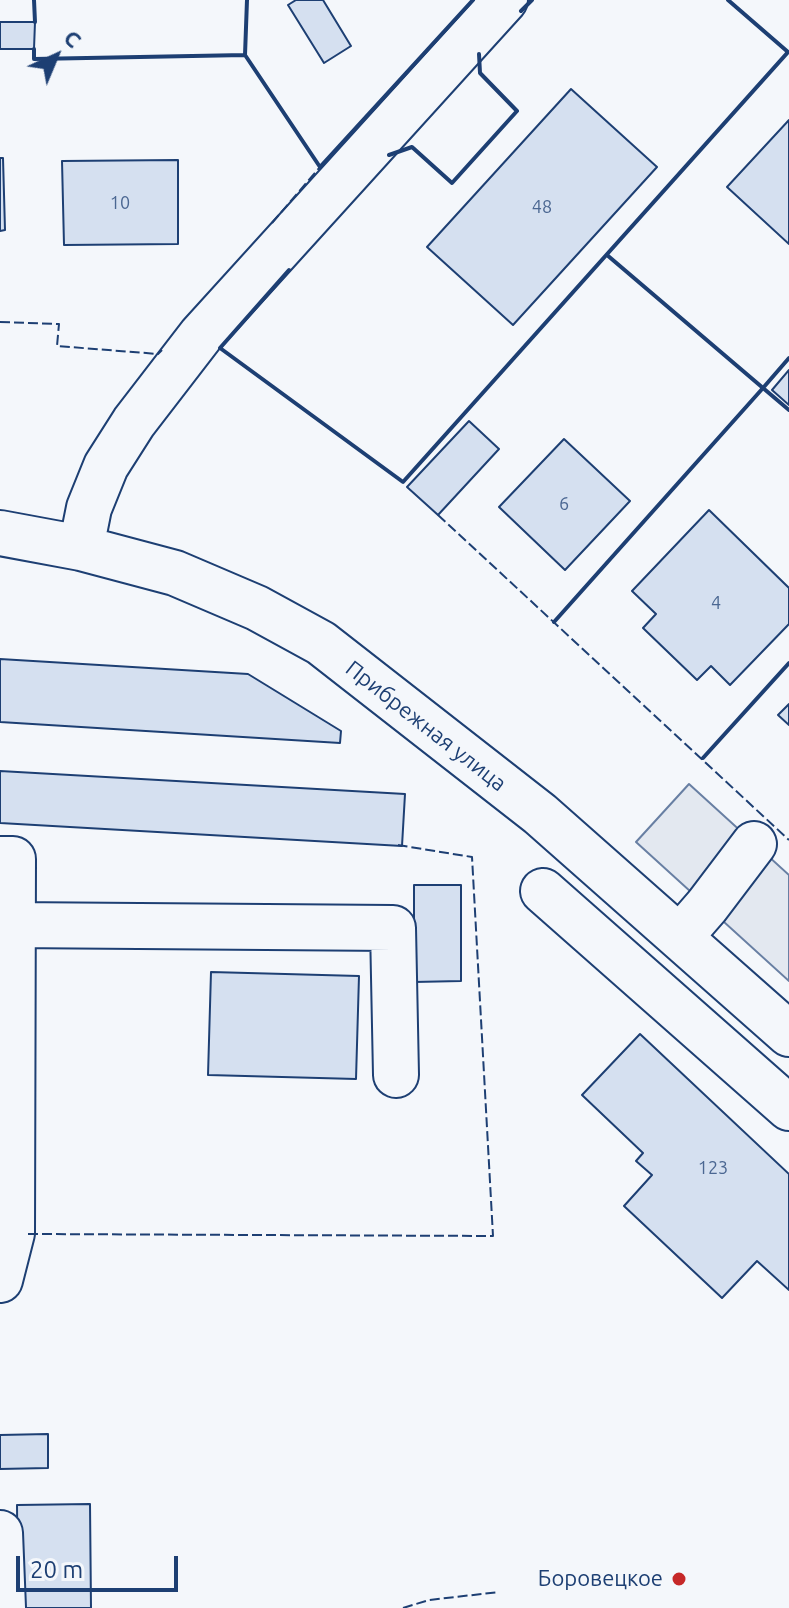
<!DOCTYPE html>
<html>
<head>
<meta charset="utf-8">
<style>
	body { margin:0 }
	#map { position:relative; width:789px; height:1608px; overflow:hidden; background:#f4f7fb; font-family:Ubuntu,sans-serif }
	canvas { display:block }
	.north { position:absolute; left:16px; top:16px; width:80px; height:80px; -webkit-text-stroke:6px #f4f7fb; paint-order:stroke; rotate:44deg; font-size:22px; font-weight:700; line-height:32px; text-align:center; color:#1d3f73 }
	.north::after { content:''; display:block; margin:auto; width:28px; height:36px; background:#1d3f73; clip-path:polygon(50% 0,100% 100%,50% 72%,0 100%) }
	.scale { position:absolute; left:16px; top:1556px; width:162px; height:36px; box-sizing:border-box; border:4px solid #1d3f73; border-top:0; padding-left:10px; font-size:24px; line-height:28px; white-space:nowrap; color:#1d3f73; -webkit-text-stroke:6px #f4f7fb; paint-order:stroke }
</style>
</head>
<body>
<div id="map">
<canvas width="789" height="1608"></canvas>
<div class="north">С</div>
<div class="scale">20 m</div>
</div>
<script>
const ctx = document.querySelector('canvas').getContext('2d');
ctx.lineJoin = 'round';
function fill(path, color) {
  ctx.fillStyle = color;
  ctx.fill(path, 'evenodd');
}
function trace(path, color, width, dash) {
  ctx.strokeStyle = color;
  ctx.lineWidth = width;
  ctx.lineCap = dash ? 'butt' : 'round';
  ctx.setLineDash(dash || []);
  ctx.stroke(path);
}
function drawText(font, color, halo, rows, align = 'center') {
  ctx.font = font + ' Ubuntu,sans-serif';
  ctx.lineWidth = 6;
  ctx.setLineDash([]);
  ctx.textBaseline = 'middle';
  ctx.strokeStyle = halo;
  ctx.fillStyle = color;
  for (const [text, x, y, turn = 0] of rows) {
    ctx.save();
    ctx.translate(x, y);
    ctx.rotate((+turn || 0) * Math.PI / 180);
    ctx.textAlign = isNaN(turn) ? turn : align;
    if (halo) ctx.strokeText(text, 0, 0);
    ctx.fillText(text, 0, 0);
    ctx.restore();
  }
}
const parking = new Path2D(`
	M 689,784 L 789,875 L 789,981 L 636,842 Z`);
fill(parking, '#e3e8f0');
trace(parking, '#687fa3', 2);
const building = new Path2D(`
	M 296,0 L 323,0 L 351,46 L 324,63 L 288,5 Z
	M 0,22 L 35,22 L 34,49 L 0,49 Z
	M 571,89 L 657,167 L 513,325 L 427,247 Z
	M 789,120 L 789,244 L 727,187 Z
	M 0,158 L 3,158 L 5,230 L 0,231 Z
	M 178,160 L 178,244 L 64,245 L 62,161 Z
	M 789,370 L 789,405 L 772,390 Z
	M 469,421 L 499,449 L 438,515 L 407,487 Z
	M 564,439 L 630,501 L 565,570 L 499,507 Z
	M 709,510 L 789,588 L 789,624 L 730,685 L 711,666 L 697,680 L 643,628 L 656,614 L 632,591 Z
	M 0,659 L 248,674 L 341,731 L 340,743 L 0,722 Z
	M 789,704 L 789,725 L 778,715 Z
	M 0,771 L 405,794 L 402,846 L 0,823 Z
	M 414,885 L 461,885 L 461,981 L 414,982 Z
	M 211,972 L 359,976 L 356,1079 L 208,1075 Z
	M 640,1034 L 789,1174 L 789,1290 L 757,1261 L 722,1298 L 624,1206 L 652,1175 L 636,1161 L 643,1153 L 582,1095 Z
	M 48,1434 L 48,1468 L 0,1469 L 0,1435 Z
	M 90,1504 L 91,1608 L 18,1608 L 17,1505 Z`);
fill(building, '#d5e0f0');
trace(building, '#1d3f73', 2);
const minor = new Path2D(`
	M 0,533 L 81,548 L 175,573 L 257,608 L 321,643 L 540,814 L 789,1034
	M 81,548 L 89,508 L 106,466 L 134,422 L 201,335 L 505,0
	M 0,859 L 13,859 L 12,1233 L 0,1280
	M 543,891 L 789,1108
	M 12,925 L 393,928 L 396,1075
	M 680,937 L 707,906 L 754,844
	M 0,1533 L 3,1608`);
trace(minor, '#1d3f73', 48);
trace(minor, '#f4f7fb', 44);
trace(new Path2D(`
	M 272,223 L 320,167
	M 0,322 L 59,324 L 57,346 L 158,354 L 162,350
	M 438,515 L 789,840
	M 28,1234 L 493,1236 L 472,857 L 398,845
	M 403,1608 L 429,1600 L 499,1592`), '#1d3f73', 2, [10, 4]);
trace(new Path2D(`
	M 34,0 L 35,22
	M 247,0 L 245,55 L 320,167 L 473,0
	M 521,11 L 532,0
	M 34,49 L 34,59 L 245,55
	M 389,155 L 412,147 L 452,183 L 517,111 L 480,73 L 479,54
	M 607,255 L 763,388 L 789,358
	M 289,270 L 220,348 L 403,482 L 788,52 L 728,0
	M 554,622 L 763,388 L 789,410
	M 703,758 L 789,663`), '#1d3f73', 4);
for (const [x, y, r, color] of [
	[679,1579,8,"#c62828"]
]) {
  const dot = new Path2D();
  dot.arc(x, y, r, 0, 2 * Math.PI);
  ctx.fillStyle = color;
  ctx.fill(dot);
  trace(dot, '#f4f7fb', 3);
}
drawText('18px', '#4b6792', null, [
	["10",120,203],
	["48",542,207],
	["6",564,504],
	["4",716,603],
	["123",713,1168]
]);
drawText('22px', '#1d3f73', '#f4f7fb', [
	["Прибрежная улица",426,726,38]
]);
drawText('22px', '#1d3f73', '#f4f7fb', [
	["Боровецкое",663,1579]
], 'right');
</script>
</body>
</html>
